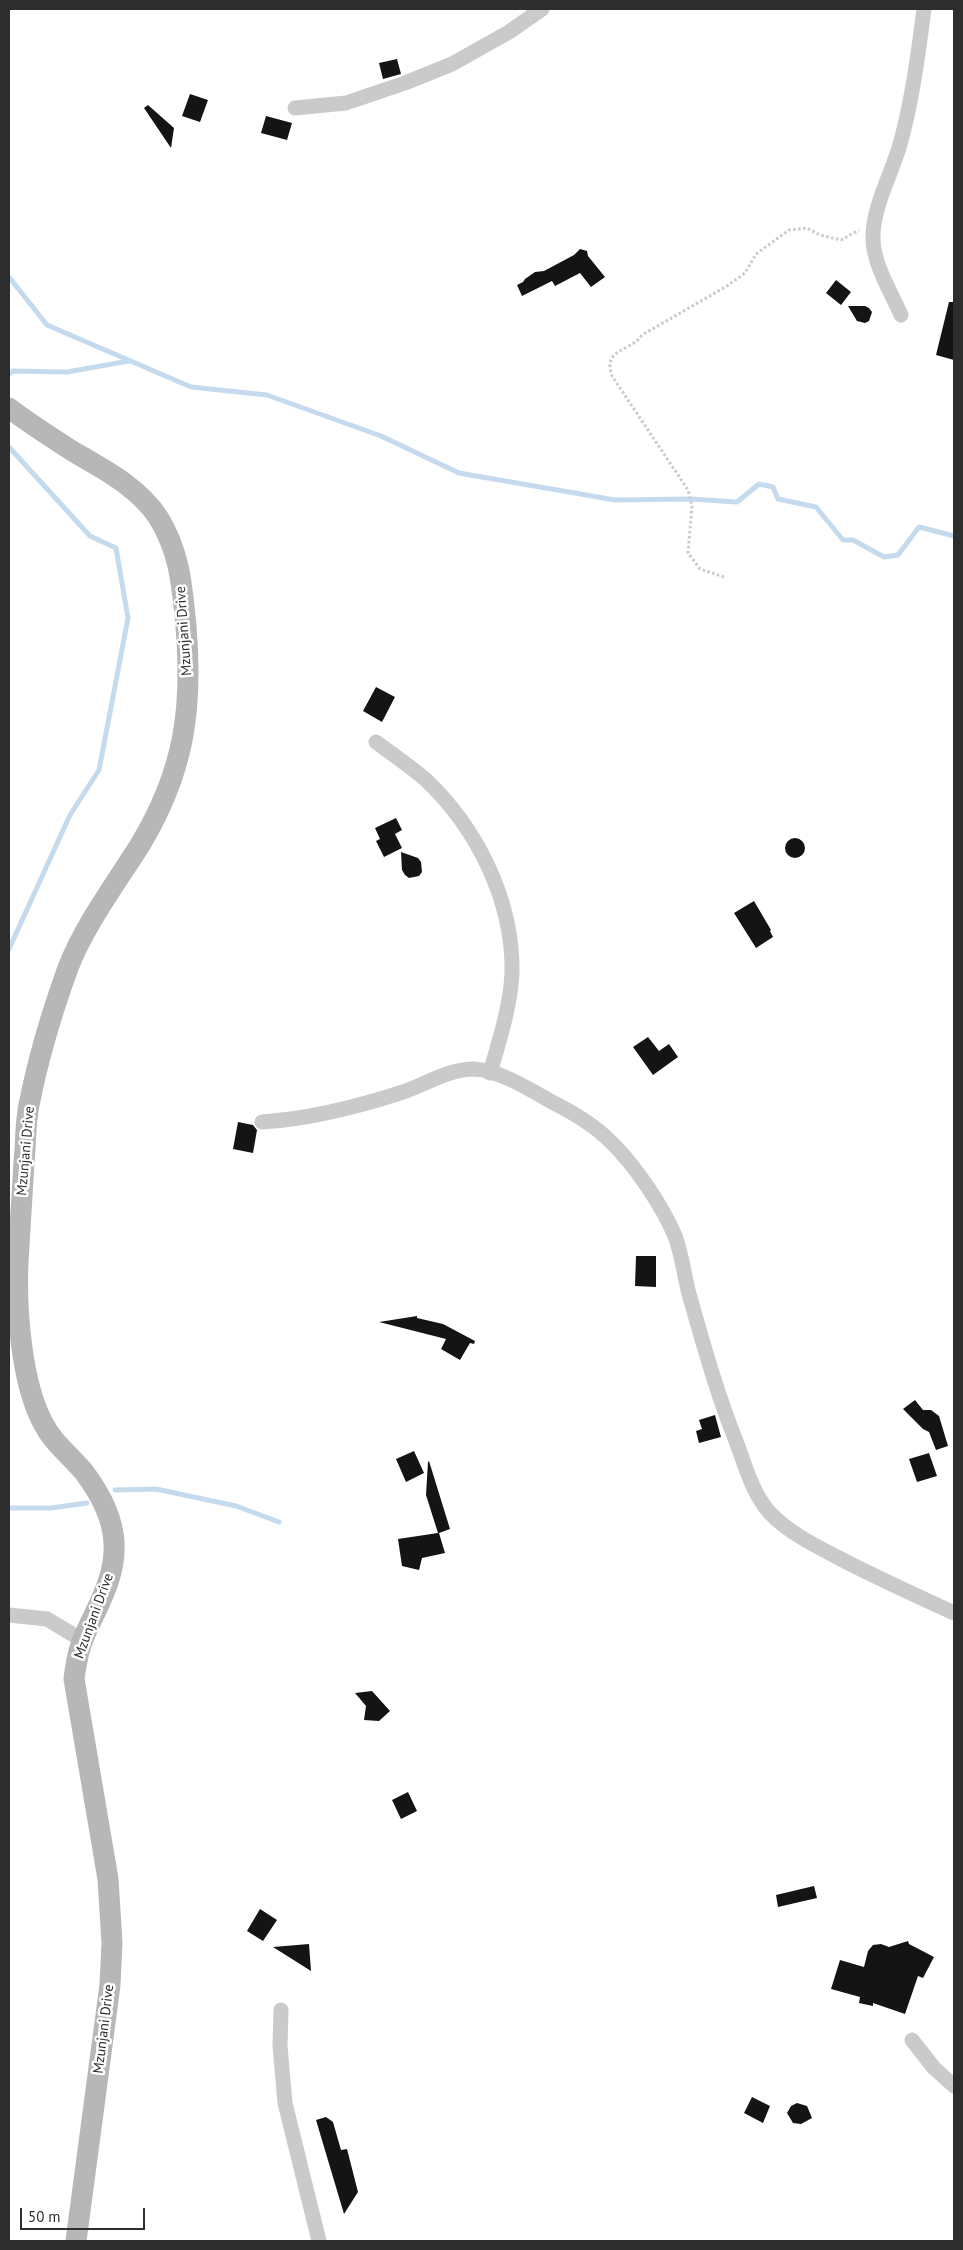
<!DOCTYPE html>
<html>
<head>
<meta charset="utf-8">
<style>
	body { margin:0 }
	#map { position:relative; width:963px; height:2250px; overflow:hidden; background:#fff; font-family:"PT Sans",sans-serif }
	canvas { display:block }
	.frame { position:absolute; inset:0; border:10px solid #2d2d2d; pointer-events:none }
	.scale { position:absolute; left:20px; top:2208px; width:125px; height:22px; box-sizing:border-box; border:2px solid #2d2d2d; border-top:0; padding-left:6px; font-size:15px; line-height:18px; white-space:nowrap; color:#2d2d2d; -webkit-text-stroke:4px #fff; paint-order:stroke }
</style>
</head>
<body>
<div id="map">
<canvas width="963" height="2250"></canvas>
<div class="frame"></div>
<div class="scale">50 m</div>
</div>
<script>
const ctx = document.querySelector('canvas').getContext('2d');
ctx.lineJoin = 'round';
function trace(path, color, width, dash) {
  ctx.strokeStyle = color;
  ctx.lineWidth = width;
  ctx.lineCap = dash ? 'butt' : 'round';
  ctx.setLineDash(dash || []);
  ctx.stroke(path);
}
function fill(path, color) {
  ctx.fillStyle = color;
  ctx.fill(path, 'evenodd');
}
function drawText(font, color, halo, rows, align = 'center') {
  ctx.font = font + ' "PT Sans",sans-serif';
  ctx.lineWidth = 5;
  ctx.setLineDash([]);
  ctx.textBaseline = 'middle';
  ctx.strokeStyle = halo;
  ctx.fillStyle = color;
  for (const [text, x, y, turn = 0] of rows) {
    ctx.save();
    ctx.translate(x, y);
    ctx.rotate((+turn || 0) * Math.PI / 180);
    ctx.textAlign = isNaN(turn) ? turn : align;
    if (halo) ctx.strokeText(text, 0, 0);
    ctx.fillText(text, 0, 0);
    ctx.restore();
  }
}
trace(new Path2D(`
	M 9,277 L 47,325 L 191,387 L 267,395 L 381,436 L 459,473 L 615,500 L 690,499 L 737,502 L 759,484 L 773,487 L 778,499 L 816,507 L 843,540 L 853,540 L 884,557 L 898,555 L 919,527 L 954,536
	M 9,374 L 13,371 L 67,372 L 129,361
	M 9,447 L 90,536 L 116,548 L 128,618 L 99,770 L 70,815 L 9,949
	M 115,1490 L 156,1489 L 236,1506 L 279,1522
	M 9,1508 L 51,1508 L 87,1503`), '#c5dbed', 5);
fill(new Path2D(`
	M 397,59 L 401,74 L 383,79 L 379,63 Z
	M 190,94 L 208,100 L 200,122 L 182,116 Z
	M 148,105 L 174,128 L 171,148 L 144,108 Z
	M 266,116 L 292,123 L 287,140 L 261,133 Z
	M 580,249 L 587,251 L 588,256 L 605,277 L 591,287 L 580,273 L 555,286 L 552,281 L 522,296 L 517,285 L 523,282 L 525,279 L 535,272 L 544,271 L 574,255 Z
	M 836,280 L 851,292 L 841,305 L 826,293 Z
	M 949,302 L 954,302 L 954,360 L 936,355 Z
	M 848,306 L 865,306 L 869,308 L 872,312 L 869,321 L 865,323 L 857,321 Z
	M 376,687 L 395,697 L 382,722 L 363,711 Z
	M 396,818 L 402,830 L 395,834 L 402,848 L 384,857 L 376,841 L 380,839 L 375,828 Z
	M785 848a10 10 0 1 1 20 0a10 10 0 1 1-20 0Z
	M 401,852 L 418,858 L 421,862 L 422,872 L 419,876 L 409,878 L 405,875 L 402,870 Z
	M 754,901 L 771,930 L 770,931 L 773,937 L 756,948 L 734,913 Z
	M 648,1037 L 659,1051 L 669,1044 L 678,1057 L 653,1075 L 633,1047 Z
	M 238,1122 L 253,1125 L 257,1130 L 253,1153 L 233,1149 Z
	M 636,1256 L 656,1256 L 656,1287 L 635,1286 Z
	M 417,1316 L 417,1318 L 443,1324 L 475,1341 L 474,1344 L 470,1343 L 460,1360 L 441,1349 L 446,1339 L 379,1322 Z
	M 915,1400 L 923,1410 L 931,1410 L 939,1416 L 948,1446 L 936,1450 L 929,1432 L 923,1429 L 903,1409 Z
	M 715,1415 L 721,1437 L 699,1443 L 696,1431 L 702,1429 L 699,1420 Z
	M 414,1451 L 424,1473 L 406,1482 L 396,1459 Z
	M 929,1453 L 937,1476 L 917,1482 L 909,1459 Z
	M 429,1461 L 450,1529 L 439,1533 L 445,1553 L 422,1558 L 419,1570 L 402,1566 L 398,1539 L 438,1533 L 426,1495 L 428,1462 Z
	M 372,1691 L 390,1711 L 379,1721 L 364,1720 L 366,1706 L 355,1693 Z
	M 408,1792 L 417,1811 L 401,1819 L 392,1800 Z
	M 814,1886 L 817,1898 L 778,1907 L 776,1895 Z
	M 260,1909 L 277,1920 L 263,1941 L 247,1931 Z
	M 908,1941 L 909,1944 L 934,1957 L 923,1978 L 918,1976 L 905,2014 L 873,2003 L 873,2006 L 859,2003 L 860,1997 L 831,1989 L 840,1960 L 864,1967 L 868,1951 L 873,1945 L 881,1944 L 889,1947 Z
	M 309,1944 L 311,1971 L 273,1947 Z
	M 752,2097 L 770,2106 L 763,2123 L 744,2113 Z
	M 797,2103 L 807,2106 L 812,2118 L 801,2124 L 793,2123 L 787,2113 L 791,2106 Z
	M 326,2117 L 333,2122 L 341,2150 L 347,2149 L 358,2192 L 344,2214 L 316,2120 Z`), '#141414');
trace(new Path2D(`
	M 724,577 L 700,569 L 688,553 L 692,506 L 688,490 L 612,376 C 602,348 631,352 642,335 L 727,286 L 745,273 L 756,254 L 789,230 L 807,228 L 820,235 L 841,240 L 859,230`), '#cacaca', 3, [2.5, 2.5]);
trace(new Path2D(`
	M 295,108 L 346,103 L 405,83 L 452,64 L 509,32 L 542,9
	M 901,315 C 891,292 874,265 873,240 C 872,209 890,177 899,148 C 912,103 918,55 924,9
	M 376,742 C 392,754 410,766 425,779 C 477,828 513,900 512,972 C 511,1005 499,1041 490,1073
	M 262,1122 C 310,1119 357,1107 403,1092 C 426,1084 449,1069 474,1069 C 499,1070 531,1090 552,1102 C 572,1112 594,1125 610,1141 C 634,1164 662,1205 675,1236 C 682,1254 684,1275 689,1294 C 703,1343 717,1394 736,1441 C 745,1465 753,1495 770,1513 C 788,1532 814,1545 837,1557 C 875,1577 915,1595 954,1613
	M 9,1615 L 47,1619 L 82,1640
	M 281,2010 L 280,2046 L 285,2103 L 319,2241
	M 912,2040 L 934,2068 L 954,2086`), '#cacaca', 15);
trace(new Path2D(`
	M 9,408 C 30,424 52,438 74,452 C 105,470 138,487 158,517 C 180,552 182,586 186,626 C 193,710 184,772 140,845 C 116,883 84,926 68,968 C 52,1012 38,1059 29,1105 C 25,1124 26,1144 24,1162 C 22,1196 20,1229 18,1262 C 16,1308 21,1382 43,1423 C 53,1443 70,1455 84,1472 C 99,1492 113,1517 114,1543 C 116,1578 97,1606 84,1637 C 78,1650 76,1664 74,1679 L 108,1879 L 112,1943 L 110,1985 L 76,2241`), '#b7b7b7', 21);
drawText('14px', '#2d2d2d', '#fff', [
	["Mzunjani Drive",184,631,-94],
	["Mzunjani Drive",26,1151,-85],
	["Mzunjani Drive",94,1616,-70],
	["Mzunjani Drive",104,2029,-83]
]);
</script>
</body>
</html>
